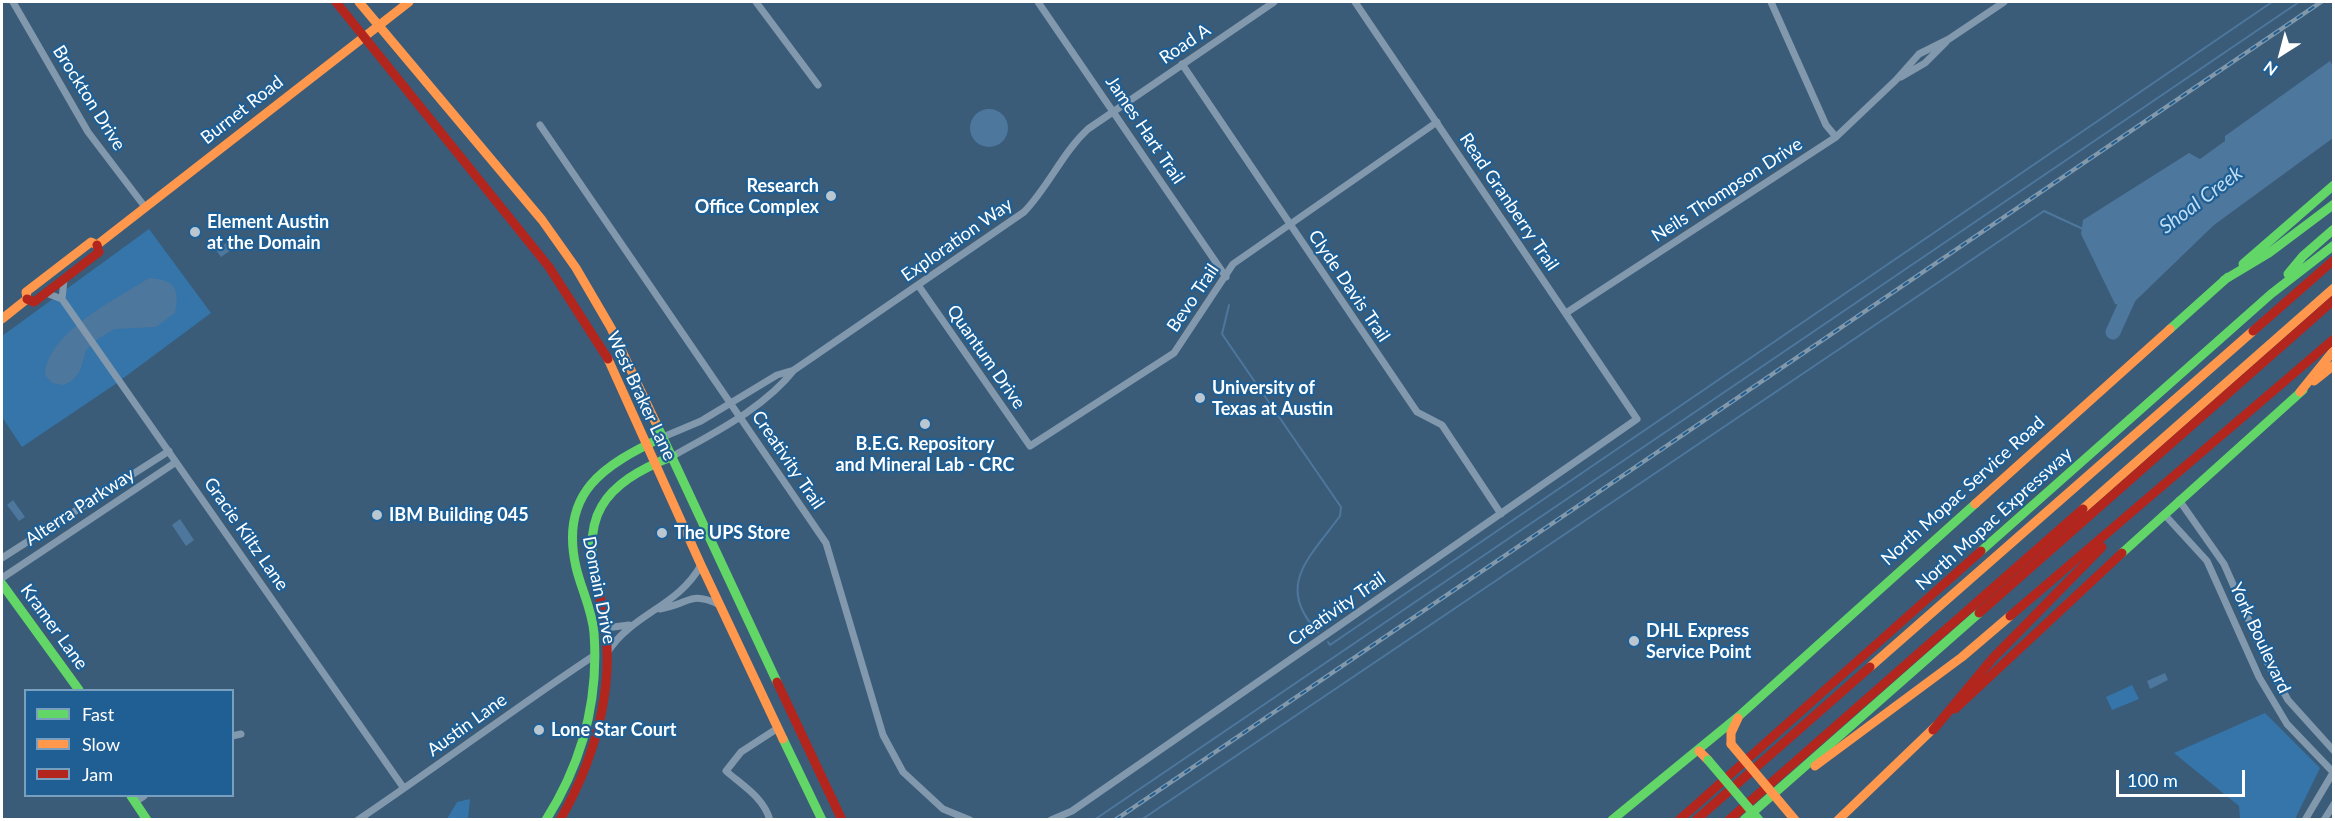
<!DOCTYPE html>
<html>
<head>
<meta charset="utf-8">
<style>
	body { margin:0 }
	#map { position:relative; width:2335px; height:821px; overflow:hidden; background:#3a5c79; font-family:Lato,sans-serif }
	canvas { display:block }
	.frame { position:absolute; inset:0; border:3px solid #fff; pointer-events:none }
	.legend { position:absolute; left:24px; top:689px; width:210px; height:108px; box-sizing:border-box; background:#1f5f94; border:2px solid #799fbf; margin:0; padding:8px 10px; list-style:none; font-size:18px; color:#fff }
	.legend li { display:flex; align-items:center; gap:12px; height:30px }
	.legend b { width:30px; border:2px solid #799fbf }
	.north { position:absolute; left:2251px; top:24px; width:60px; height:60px; -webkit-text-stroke:4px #1f5f94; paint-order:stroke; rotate:216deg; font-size:16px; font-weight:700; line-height:24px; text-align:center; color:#fff }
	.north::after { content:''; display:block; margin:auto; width:21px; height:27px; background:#fff; clip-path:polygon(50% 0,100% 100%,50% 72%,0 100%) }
	.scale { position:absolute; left:2116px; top:770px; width:129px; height:27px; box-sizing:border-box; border:3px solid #fff; border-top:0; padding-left:8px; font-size:18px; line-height:21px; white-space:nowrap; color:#fff; -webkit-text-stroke:4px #1f5f94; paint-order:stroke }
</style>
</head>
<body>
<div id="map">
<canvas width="2335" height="821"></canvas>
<div class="frame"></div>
<ul class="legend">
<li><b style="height:8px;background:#63d668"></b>Fast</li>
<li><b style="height:8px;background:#ff974d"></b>Slow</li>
<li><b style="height:8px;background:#b3261e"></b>Jam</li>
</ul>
<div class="north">N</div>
<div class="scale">100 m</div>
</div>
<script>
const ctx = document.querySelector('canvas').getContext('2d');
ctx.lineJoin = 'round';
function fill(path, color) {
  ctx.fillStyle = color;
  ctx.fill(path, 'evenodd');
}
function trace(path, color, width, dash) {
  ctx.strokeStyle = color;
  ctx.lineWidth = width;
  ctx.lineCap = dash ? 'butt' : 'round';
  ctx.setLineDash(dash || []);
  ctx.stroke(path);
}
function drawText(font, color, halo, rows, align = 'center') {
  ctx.font = font + ' Lato,sans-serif';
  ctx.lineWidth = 4.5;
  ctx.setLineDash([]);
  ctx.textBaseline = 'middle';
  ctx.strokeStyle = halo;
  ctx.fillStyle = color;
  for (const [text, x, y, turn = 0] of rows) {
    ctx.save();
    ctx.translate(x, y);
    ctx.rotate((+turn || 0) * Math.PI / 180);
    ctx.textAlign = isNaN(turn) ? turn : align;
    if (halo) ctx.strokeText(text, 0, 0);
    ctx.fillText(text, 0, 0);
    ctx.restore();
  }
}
fill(new Path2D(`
	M 149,229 L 211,313 L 114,385 L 22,447 L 2,417 L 2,336 Z
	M 2132,685 L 2139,699 L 2112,710 L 2106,697 Z
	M 2265,713 L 2320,768 L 2295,819 L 2240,819 L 2239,806 L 2174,753 Z
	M 470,799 L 468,819 L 447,819 L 457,802 Z`), '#3575aa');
fill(new Path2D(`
	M 2330,61 L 2333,67 L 2333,138 L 2214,225 L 2129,307 L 2115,304 L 2081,234 L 2083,220 L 2189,153 L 2200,159 L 2225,141 L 2225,136 Z
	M970 128a19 19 0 1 1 38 0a19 19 0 1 1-38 0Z
	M 235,237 L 240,244 L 221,257 L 216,250 Z
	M 149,278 C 175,280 180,288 175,313 L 156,327 L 114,329 L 98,339 L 86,350 L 80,371 L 73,380 L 64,385 L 52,383 L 45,375 C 47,332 117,299 149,278 Z
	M 13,500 L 25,517 L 19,521 L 7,505 Z
	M 180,519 L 194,540 L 186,546 L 172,525 Z
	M 2165,673 L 2168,680 L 2150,689 L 2147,681 Z`), '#4d779c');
trace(new Path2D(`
	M 1229,305 L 1222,334 L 1341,507 L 1340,516 C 1310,557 1274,586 1318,632
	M 1328,642 L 1330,645 L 2272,2
	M 1094,820 L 2299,2
	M 1141,820 L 2044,211 L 2083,229`), '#4d779c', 2);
trace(new Path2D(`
	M 2113,332 L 2133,288`), '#4d779c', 15);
trace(new Path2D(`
	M 13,2 L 88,132 L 145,207
	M 756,2 L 818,85
	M 1038,2 L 1226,277
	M 1771,2 L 1826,125 L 1836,137
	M 1182,64 L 1417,412 L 1442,425 L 1501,514
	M 1901,77 L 1925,63 L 1946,42
	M 540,125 L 826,543 L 883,735 L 903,772 L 943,809 L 970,820
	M 918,285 L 1030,446 L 1174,353 L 1233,264 L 1437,122
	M 46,293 L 62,299 L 403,787
	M 62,299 L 64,280
	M 1566,313 L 1836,137 L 1896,80 L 1919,54 L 1949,39 L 2004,2
	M 663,437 L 701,421 L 777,375 L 794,370 L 1024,212 C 1049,186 1062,153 1088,129 L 1274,2
	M 673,456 C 715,432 763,409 794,370
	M 2179,500 L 2224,564 L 2269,666 L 2288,700 L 2334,751
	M 2164,514 L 2207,561 L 2259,677 L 2287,724 L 2334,773
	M 2,558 L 169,451
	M 2,578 L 176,462
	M 660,609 C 690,604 689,590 720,605
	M 606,628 L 629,625
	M 607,653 C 631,614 678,607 701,565
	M 232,736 L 241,734
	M 135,802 L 144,796
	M 358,820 C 438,766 515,708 595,655
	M 770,820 C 763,797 743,786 726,771 L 741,752 L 778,728
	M 1051,820 L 1072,811 L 1637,419 L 1355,2
	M 2305,820 L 2334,771
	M 2324,820 L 2334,804`), '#8298ac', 7);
trace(new Path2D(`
	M 2243,264 L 2334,185
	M 2288,274 L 2303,256 L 2334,229
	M 2224,280 L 2269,253 L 2334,204
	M 2170,329 L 2228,277
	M 655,421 L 777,682
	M 1981,551 L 2271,294 L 2334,245
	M 2122,553 L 2303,390
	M 2,584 L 79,690
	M 599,593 C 578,517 602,484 673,456
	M 783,739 L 822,820
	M 131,796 L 147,820
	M 546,820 C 582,763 599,701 594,633 C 592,609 581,589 576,567 C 559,492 604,465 663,437
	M 1612,820 L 1739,716 L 1975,504
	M 1744,820 L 1979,613`), '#63d668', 9);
trace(new Path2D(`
	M 359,2 L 542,220 L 576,268 L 611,328 L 655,421
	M 97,245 L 409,2
	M 2,319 L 27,299 L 26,292 L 91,242 L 97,245
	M 608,359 L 701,565 L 783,739
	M 2314,381 L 2334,365
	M 2300,392 L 2334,350
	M 1975,504 L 2170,329
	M 2083,509 L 2334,288
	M 1870,667 L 2253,331
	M 1731,744 L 1731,733 L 1738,718
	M 1699,751 L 1708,760
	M 1815,766 L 1962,657 L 2010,616
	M 1838,820 L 1936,726`), '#ff974d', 9);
trace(new Path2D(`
	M 336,2 L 549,267 L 608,359
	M 27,299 L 34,302 L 99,252 L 97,245
	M 2253,331 L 2334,260
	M 1979,613 L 2334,300
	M 2010,616 L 2334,339
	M 777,682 L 842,820
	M 1955,709 L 2122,553
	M 1933,730 L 1993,658 L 2102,547
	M 560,820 C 599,752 620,671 599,593
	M 1679,820 L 1981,551
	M 1696,820 L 1870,667
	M 1729,820 L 2083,509`), '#b3261e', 9);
const rail = new Path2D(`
	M 1115,820 L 2321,2`);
trace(rail, '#8298ab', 4.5);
trace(rail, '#1f5f94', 2, [7]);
trace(new Path2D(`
	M 1708,760 L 1759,820`), '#63d668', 9);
trace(new Path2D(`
	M 1731,744 L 1795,820`), '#ff974d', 9);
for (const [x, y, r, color] of [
	[831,196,6,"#bac6d0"],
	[195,232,6,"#bac6d0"],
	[1200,398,6,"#bac6d0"],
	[925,424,6,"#bac6d0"],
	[377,515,6,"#bac6d0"],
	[662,533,6,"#bac6d0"],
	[1634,641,6,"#bac6d0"],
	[539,730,6,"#bac6d0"]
]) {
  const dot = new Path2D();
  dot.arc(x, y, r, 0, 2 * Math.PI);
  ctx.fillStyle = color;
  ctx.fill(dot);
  trace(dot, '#1f5f94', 2);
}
drawText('18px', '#fff', '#1f5f94', [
	["Road A",1185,44,-34],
	["Brockton Drive",89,98,58],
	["Burnet Road",242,110,-38],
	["James Hart Trail",1145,130,56],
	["Neils Thompson Drive",1727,190,-33],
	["Read Granberry Trail",1509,202,56],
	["Exploration Way",957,240,-35],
	["Clyde Davis Trail",1349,286,56],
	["Bevo Trail",1193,298,-56],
	["Quantum Drive",986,357,55],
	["West Braker Lane",641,396,65],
	["Creativity Trail",788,460,56],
	["North Mopac Service Road",1963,491,-42],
	["Alterra Parkway",80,507,-33],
	["North Mopac Expressway",1994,519,-42],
	["Gracie Kiltz Lane",246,534,55],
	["Domain Drive",599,590,79],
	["Creativity Trail",1337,609,-35],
	["Kramer Lane",54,627,54],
	["York Boulevard",2260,638,65],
	["Austin Lane",467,725,-36]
]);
drawText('bold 18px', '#fff', '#1f5f94', [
	["Research",819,186,"right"],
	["Office Complex",819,207,"right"],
	["Element Austin",207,222],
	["at the Domain",207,243],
	["University of",1212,388],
	["Texas at Austin",1212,409],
	["B.E.G. Repository",925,444,"center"],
	["and Mineral Lab - CRC",925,465,"center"],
	["IBM Building 045",389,515],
	["The UPS Store",674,533],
	["DHL Express",1646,631],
	["Service Point",1646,652],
	["Lone Star Court",551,730]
], 'left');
drawText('italic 20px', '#bfddf5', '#1f5f94', [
	["Shoal Creek",2201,200,-37]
]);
</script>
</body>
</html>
